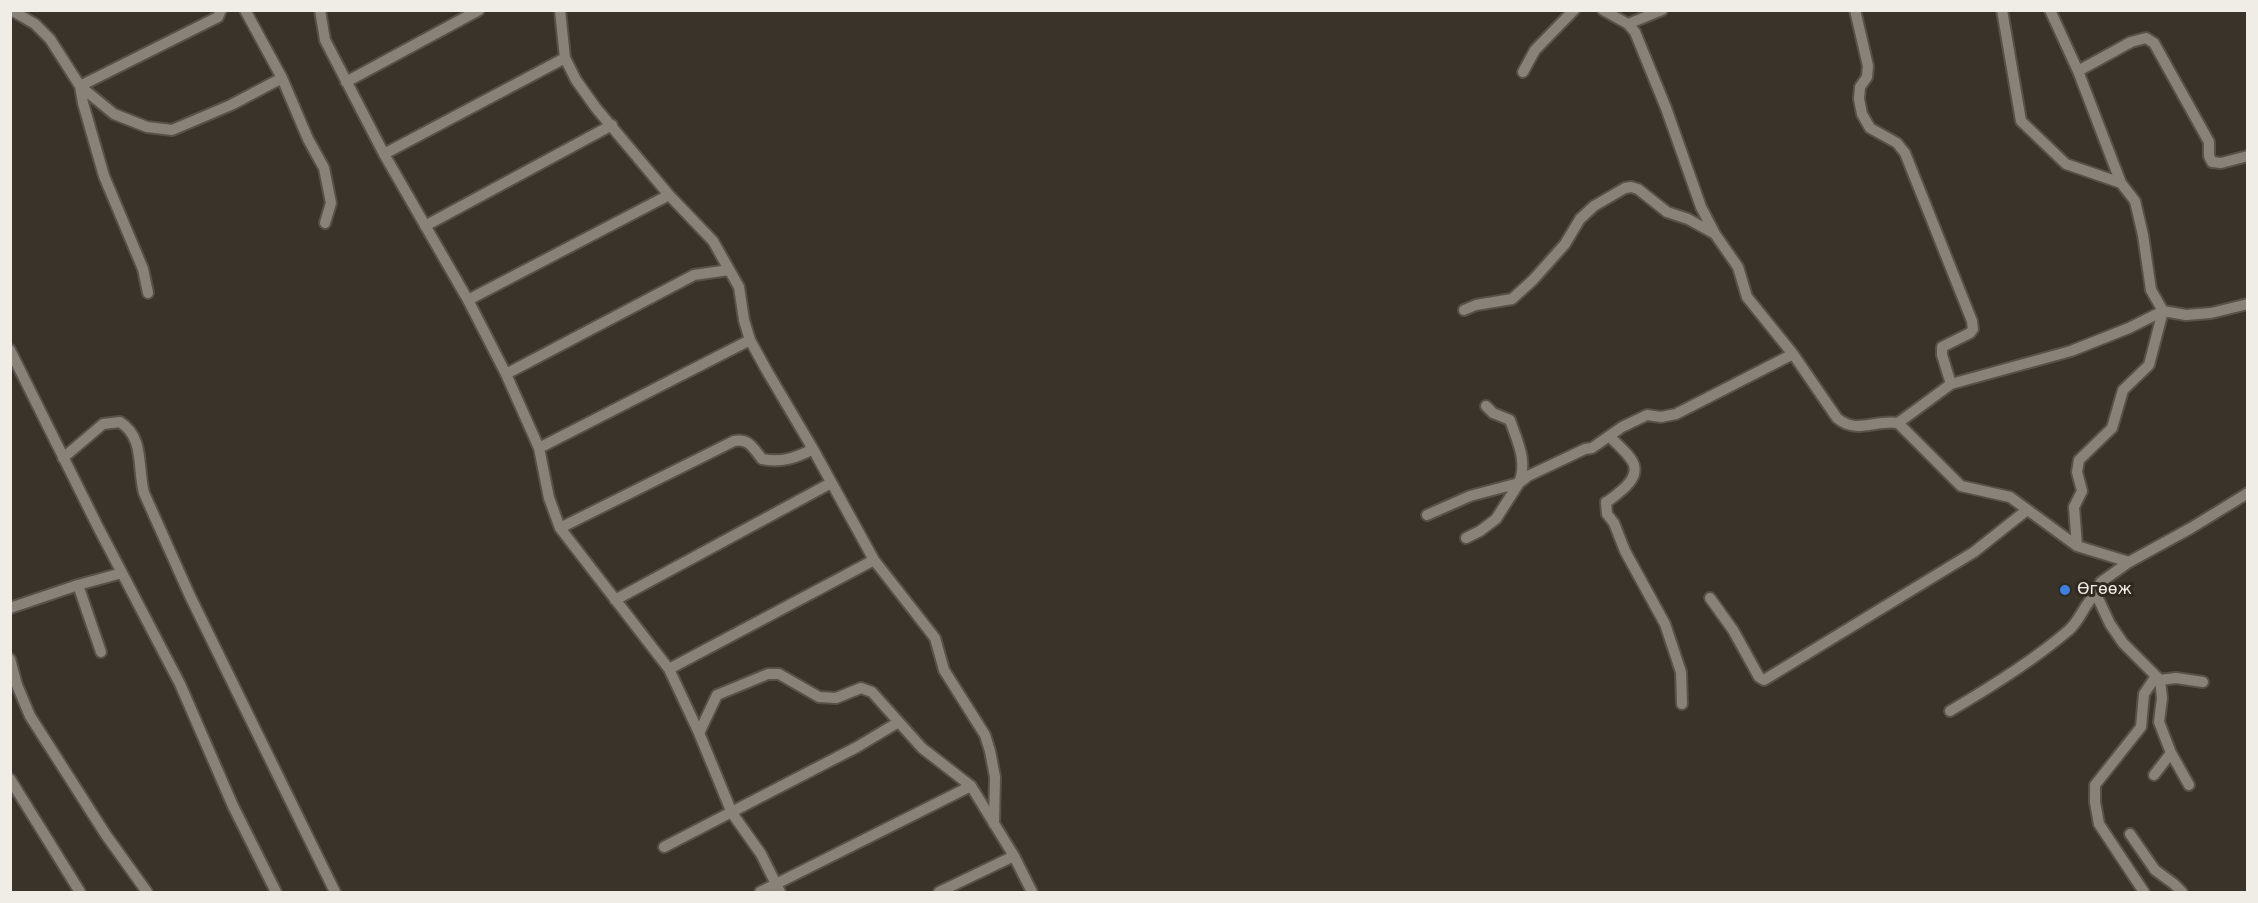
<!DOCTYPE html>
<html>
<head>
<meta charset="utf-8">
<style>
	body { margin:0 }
	#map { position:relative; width:2258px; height:903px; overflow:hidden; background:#39332a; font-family:"DejaVu Sans",sans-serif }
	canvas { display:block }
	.frame { position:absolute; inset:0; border:12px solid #f0ece6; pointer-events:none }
</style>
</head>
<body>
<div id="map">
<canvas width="2258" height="903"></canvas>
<div class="frame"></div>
</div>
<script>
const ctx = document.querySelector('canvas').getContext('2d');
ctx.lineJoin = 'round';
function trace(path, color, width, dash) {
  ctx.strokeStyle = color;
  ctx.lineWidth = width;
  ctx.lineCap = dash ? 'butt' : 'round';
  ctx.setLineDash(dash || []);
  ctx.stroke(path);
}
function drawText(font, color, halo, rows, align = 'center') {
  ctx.font = font + ' "DejaVu Sans",sans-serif';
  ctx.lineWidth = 6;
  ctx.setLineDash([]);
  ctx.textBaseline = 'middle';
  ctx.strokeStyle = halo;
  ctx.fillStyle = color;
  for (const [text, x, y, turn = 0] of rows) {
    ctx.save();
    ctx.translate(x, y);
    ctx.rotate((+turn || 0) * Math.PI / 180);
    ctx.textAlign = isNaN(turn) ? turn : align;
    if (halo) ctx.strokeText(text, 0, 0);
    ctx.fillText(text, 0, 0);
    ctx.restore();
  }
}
const street = new Path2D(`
	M 11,10 L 35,24 L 50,39 L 80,86 L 83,103 L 104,176 L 143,269 L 148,293
	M 221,10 L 218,17 L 80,86 L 114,114 L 147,127 L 172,130 L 231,105 L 282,78
	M 245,10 L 282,78 L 308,139 L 324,168 L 331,203 L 325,223
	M 320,10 L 325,40 L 384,154 L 468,300 L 506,374 L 539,448 L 549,498 L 560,528 L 669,669 L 699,733 L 732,813 L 761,854 L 780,892
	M 560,10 L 565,58 L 576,80 L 596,108 L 669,195 L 713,241 L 739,287 L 744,320 L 750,340 L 767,371 L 813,449 L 874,560 L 935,638 L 944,670 L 985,735 L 990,751 L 995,777 L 994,824
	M 1603,10 L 1628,24 L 1635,32 L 1666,108 L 1701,207 L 1715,234 L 1738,267 L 1747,297 L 1793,354 L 1837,418 C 1857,435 1875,419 1898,423 L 1961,486 L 2010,497 L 2077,546 L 2129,562 L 2101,582 L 2096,594 L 2110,624 L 2123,643 L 2160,680 L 2162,698 L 2159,722 L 2171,753 L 2189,785
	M 1855,10 L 1868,66 L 1867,77 L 1860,87 L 1859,99 L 1862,114 L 1870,128 L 1897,143 L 1905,153 L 1972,321 L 1973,329 L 1970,333 L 1942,347 L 1942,355 L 1951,384
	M 2002,10 L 2021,121 L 2066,164 L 2121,183
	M 2050,10 L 2078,71 L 2121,183 L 2135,201 L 2143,235 L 2151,290 L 2163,311
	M 1628,24 L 1662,10
	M 2078,71 L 2131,42 L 2146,38 L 2154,43 L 2209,142 L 2209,156 L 2212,162 L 2221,163 L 2248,156
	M 1523,72 L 1535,50 L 1574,10
	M 346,82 L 479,10
	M 384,154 L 565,58
	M 425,226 L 612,125
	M 468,300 L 669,195
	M 1464,310 L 1476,305 L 1512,299 L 1533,280 L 1565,244 L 1580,219 L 1594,206 L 1625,188 L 1631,187 L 1638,189 L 1667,212 L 1688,219 L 1715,234
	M 10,350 L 98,527 L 180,684 L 233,806 L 276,892
	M 506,374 L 694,275 L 729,270
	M 1898,423 L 1951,384 L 2071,351 L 2129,328 L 2163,311 L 2186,315 L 2211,313 L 2248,304
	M 1610,437 C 1629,456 1648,468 1622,490 C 1616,495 1612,499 1606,502 L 1607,514 L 1614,523 L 1625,551 L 1665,624 L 1681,672 L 1682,704
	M 539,448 L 750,340
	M 63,458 L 103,424 L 120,422 C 145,438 137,467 144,493 L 190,596 L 335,892
	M 1427,515 L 1470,496 L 1519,483 C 1528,461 1517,441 1510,420 L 1493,413 L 1486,406
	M 560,528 L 734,441 C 749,438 753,448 762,459 C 781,463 796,458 813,449
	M 1466,538 L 1480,531 L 1496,519 L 1519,483 L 1528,476 L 1585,449 L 1592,448 L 1622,427 L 1647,415 L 1661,417 L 1676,414 L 1793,354
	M 2077,546 L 2074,507 L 2082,491 L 2077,472 L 2079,460 L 2112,428 L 2123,390 L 2149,365 L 2163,311
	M 2129,562 L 2191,528 L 2248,493
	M 78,585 L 101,652
	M 1710,598 L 1733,630 L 1759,677 L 1764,680 L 1974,552 L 2027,510
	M 615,600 L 831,483
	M 10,608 L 78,585 L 122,573
	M 10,659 L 17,685 L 30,716 L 106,835 L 147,892
	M 669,669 L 874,560
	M 2160,680 L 2176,678 L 2203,682
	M 1950,711 C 1991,687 2033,661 2069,630 C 2081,619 2084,604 2096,594
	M 699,733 L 717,695 L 768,674 L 779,674 L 819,697 L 836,698 L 861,688 L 872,692 L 922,748 L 971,786 L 1014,856 L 1032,892
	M 2154,775 L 2171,753
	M 10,779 L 80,892
	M 2130,834 L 2155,870 L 2174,884 L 2182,892
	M 664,847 L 857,747 L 897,723
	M 760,892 L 971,786
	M 939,892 L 1014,856
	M 2144,892 L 2099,824 L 2095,802 L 2095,785 L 2141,727 L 2144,694 L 2156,676`);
trace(street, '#565149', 14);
trace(street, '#898278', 10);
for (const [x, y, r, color] of [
	[2065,590,6,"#3f7fe0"]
]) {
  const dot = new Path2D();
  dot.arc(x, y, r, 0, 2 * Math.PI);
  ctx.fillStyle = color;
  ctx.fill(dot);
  trace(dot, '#2f2920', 2);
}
drawText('16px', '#f0ece6', '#2f2920', [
	["Өгөөж",2077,590]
], 'left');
</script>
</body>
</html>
